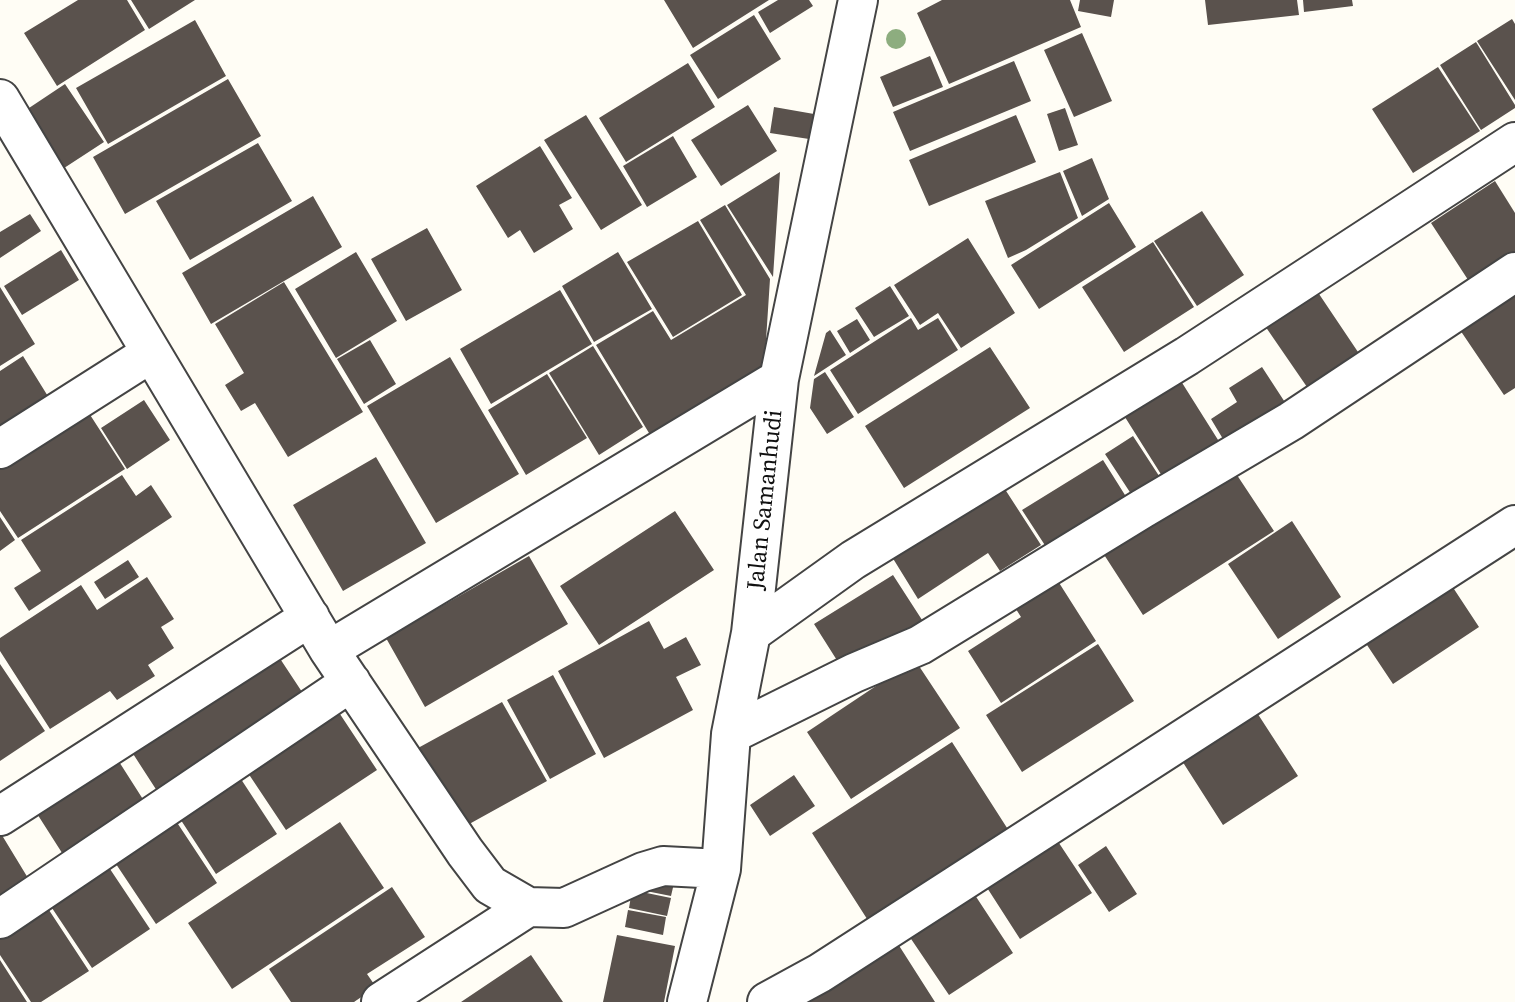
<!DOCTYPE html>
<html>
<head>
<meta charset="utf-8">
<style>
	body { margin:0 }
	canvas { display:block; background:#fffdf5 }
</style>
</head>
<body>
<canvas width="1515" height="1002"></canvas>
<script>
const ctx = document.querySelector('canvas').getContext('2d');
ctx.lineJoin = 'round';
function fill(path, color) {
  ctx.fillStyle = color;
  ctx.fill(path, 'evenodd');
}
function trace(path, color, width, dash) {
  ctx.strokeStyle = color;
  ctx.lineWidth = width;
  ctx.lineCap = dash ? 'butt' : 'round';
  ctx.setLineDash(dash || []);
  ctx.stroke(path);
}
function drawText(font, color, halo, rows, align = 'center') {
  ctx.font = font + ' "Source Serif 4",serif';
  ctx.lineWidth = 7;
  ctx.setLineDash([]);
  ctx.textBaseline = 'middle';
  ctx.strokeStyle = halo;
  ctx.fillStyle = color;
  for (const [text, x, y, turn = 0] of rows) {
    ctx.save();
    ctx.translate(x, y);
    ctx.rotate((+turn || 0) * Math.PI / 180);
    ctx.textAlign = isNaN(turn) ? turn : align;
    if (halo) ctx.strokeText(text, 0, 0);
    ctx.fillText(text, 0, 0);
    ctx.restore();
  }
}
fill(new Path2D(`
	M 78,0 L 127,0 L 145,30 L 57,86 L 24,33 Z
	M 131,0 L 195,0 L 149,29 Z
	M 664,0 L 769,0 L 693,48 Z
	M 778,0 L 809,0 L 813,6 L 770,33 L 758,12 Z
	M 942,0 L 1070,0 L 1081,27 L 949,84 L 917,13 Z
	M 1080,0 L 1114,0 L 1111,17 L 1078,11 Z
	M 1205,0 L 1297,0 L 1299,15 L 1208,25 Z
	M 1303,0 L 1352,0 L 1353,6 L 1304,12 Z
	M 754,15 L 781,59 L 718,99 L 690,55 Z
	M 1512,19 L 1515,24 L 1515,100 L 1477,41 Z
	M 195,20 L 226,76 L 108,144 L 76,88 Z
	M 1082,33 L 1112,101 L 1074,117 L 1044,50 Z
	M 1476,42 L 1515,105 L 1515,108 L 1481,130 L 1440,65 Z
	M 930,56 L 943,87 L 893,107 L 880,77 Z
	M 1014,61 L 1031,101 L 910,151 L 893,112 Z
	M 688,63 L 715,107 L 626,162 L 599,118 Z
	M 1438,67 L 1480,131 L 1413,173 L 1372,109 Z
	M 228,79 L 261,136 L 125,214 L 93,157 Z
	M 65,84 L 104,142 L 58,172 L 20,114 Z
	M 748,105 L 777,151 L 721,186 L 691,140 Z
	M 774,107 L 814,114 L 809,139 L 770,133 Z
	M 1065,108 L 1078,145 L 1059,151 L 1047,114 Z
	M 586,115 L 642,205 L 601,230 L 544,140 Z
	M 1016,115 L 1036,162 L 929,206 L 909,160 Z
	M 673,136 L 697,177 L 647,207 L 623,166 Z
	M 258,143 L 292,201 L 190,260 L 156,201 Z
	M 540,146 L 572,198 L 559,205 L 573,229 L 534,253 L 520,230 L 508,238 L 476,186 Z
	M 1092,158 L 1109,199 L 1082,216 L 1063,171 Z
	M 780,172 L 773,277 L 727,205 Z
	M 1060,172 L 1078,218 L 1026,250 L 1008,258 L 985,201 Z
	M 1495,181 L 1515,213 L 1515,262 L 1474,289 L 1431,223 Z
	M 313,196 L 342,247 L 211,324 L 182,273 Z
	M 1109,203 L 1136,247 L 1039,309 L 1011,265 Z
	M 725,205 L 770,279 L 764,371 L 652,438 L 596,345 L 653,311 L 671,340 L 746,295 L 700,220 Z
	M 1202,211 L 1244,275 L 1197,306 L 1154,241 Z
	M 30,214 L 41,231 L 0,258 L 0,232 Z
	M 698,221 L 742,295 L 673,337 L 627,262 Z
	M 427,228 L 462,290 L 406,321 L 371,259 Z
	M 968,238 L 1015,313 L 961,348 L 938,313 L 920,325 L 894,285 Z
	M 1153,242 L 1194,307 L 1124,352 L 1082,287 Z
	M 61,250 L 79,280 L 22,315 L 4,286 Z
	M 356,252 L 397,321 L 336,358 L 295,289 Z
	M 618,252 L 652,309 L 594,342 L 562,286 Z
	M 284,282 L 363,412 L 288,457 L 255,403 L 241,411 L 225,385 L 244,373 L 215,324 Z
	M 890,286 L 909,316 L 874,337 L 855,308 Z
	M 0,287 L 35,344 L 0,366 Z
	M 1315,288 L 1358,352 L 1307,387 L 1263,323 Z
	M 1515,289 L 1515,388 L 1504,395 L 1458,327 Z
	M 560,290 L 592,344 L 491,404 L 460,349 Z
	M 911,318 L 918,330 L 938,318 L 958,350 L 858,414 L 830,370 Z
	M 857,319 L 870,340 L 850,353 L 837,331 Z
	M 830,330 L 846,355 L 814,376 L 826,333 Z
	M 370,340 L 396,384 L 364,404 L 337,359 Z
	M 593,346 L 643,427 L 599,455 L 549,373 Z
	M 990,347 L 1030,408 L 904,488 L 865,426 Z
	M 23,356 L 54,406 L 0,439 L 0,371 Z
	M 450,357 L 519,474 L 436,523 L 367,406 Z
	M 1262,367 L 1290,410 L 1229,449 L 1211,419 L 1237,402 L 1229,388 Z
	M 1174,370 L 1225,451 L 1169,487 L 1118,406 Z
	M 825,372 L 854,417 L 827,434 L 810,408 L 814,379 Z
	M 547,374 L 587,438 L 526,475 L 488,410 Z
	M 144,400 L 170,440 L 127,469 L 101,428 Z
	M 85,407 L 125,469 L 18,538 L 0,511 L 0,463 Z
	M 1133,436 L 1163,482 L 1135,500 L 1105,454 Z
	M 376,457 L 426,543 L 343,591 L 293,505 Z
	M 1103,460 L 1130,503 L 1050,553 L 1022,510 Z
	M 1231,466 L 1274,531 L 1143,615 L 1101,550 Z
	M 122,475 L 136,496 L 151,485 L 172,517 L 29,611 L 14,588 L 41,571 L 21,540 Z
	M 999,480 L 1041,545 L 1000,571 L 988,553 L 918,599 L 889,552 Z
	M 675,511 L 714,570 L 599,645 L 560,586 Z
	M 0,517 L 15,540 L 0,551 Z
	M 1292,521 L 1341,597 L 1278,639 L 1228,564 Z
	M 529,556 L 568,624 L 425,707 L 386,638 Z
	M 128,560 L 139,577 L 105,599 L 94,582 Z
	M 893,575 L 924,623 L 845,673 L 814,624 Z
	M 147,577 L 174,619 L 161,627 L 174,648 L 148,665 L 155,676 L 117,700 L 110,691 L 50,729 L 0,651 L 0,638 L 81,585 L 97,610 Z
	M 1056,578 L 1096,641 L 1001,703 L 968,651 L 1021,617 L 1014,606 Z
	M 1452,586 L 1479,627 L 1393,684 L 1365,642 Z
	M 649,621 L 664,649 L 686,637 L 701,665 L 676,677 L 693,710 L 604,758 L 558,671 Z
	M 1098,644 L 1134,701 L 1022,772 L 986,715 Z
	M 275,651 L 306,698 L 159,794 L 128,746 Z
	M 915,660 L 960,728 L 851,799 L 807,732 Z
	M 0,664 L 45,731 L 0,761 Z
	M 553,675 L 596,754 L 550,779 L 507,700 Z
	M 502,702 L 547,781 L 462,828 L 418,748 Z
	M 334,705 L 377,770 L 286,830 L 242,764 Z
	M 1252,705 L 1298,776 L 1223,825 L 1177,753 Z
	M 952,742 L 1009,831 L 869,922 L 812,833 Z
	M 116,757 L 146,804 L 64,856 L 34,809 Z
	M 235,770 L 277,834 L 216,874 L 175,811 Z
	M 794,775 L 815,806 L 770,836 L 750,805 Z
	M 176,821 L 217,883 L 156,924 L 114,861 Z
	M 340,822 L 384,888 L 232,989 L 188,923 Z
	M 0,832 L 31,883 L 0,902 Z
	M 1055,837 L 1092,893 L 1020,939 L 984,883 Z
	M 1106,846 L 1137,894 L 1109,912 L 1078,865 Z
	M 108,866 L 150,929 L 92,968 L 50,905 Z
	M 675,879 L 671,896 L 641,890 Z
	M 969,886 L 1013,953 L 949,995 L 905,930 Z
	M 392,887 L 425,937 L 367,974 L 376,987 L 354,1002 L 291,1002 L 269,969 Z
	M 632,890 L 671,898 L 667,916 L 629,908 Z
	M 45,904 L 89,971 L 41,1002 L 31,1002 L 0,955 L 0,934 Z
	M 628,910 L 666,917 L 663,935 L 625,927 Z
	M 617,935 L 675,946 L 664,1002 L 603,1002 Z
	M 898,944 L 935,1002 L 807,1002 Z
	M 531,955 L 563,1002 L 461,1002 Z
	M 0,960 L 27,1002 L 0,1002 Z`), '#5a524d');
const minor = new Path2D(`
	M 0,99 L 329,650 L 465,852 L 490,885 L 528,907 L 564,908 L 643,872 L 663,866 L 721,869
	M 0,449 L 151,353
	M 751,633 L 853,560 L 1187,356 L 1515,142
	M 329,650 L 779,379
	M 731,734 L 854,673 L 920,645 L 1142,509 L 1291,421 L 1515,272
	M 0,816 L 310,617
	M 0,919 L 351,682
	M 381,1002 L 528,907
	M 687,1002 L 721,869 L 731,734 L 751,633 L 779,379 L 858,0
	M 767,1002 L 820,973 L 1515,525`);
trace(minor, '#444', 42);
trace(minor, '#fff', 38);
ctx.fillStyle = '#8dad7f';
for (const [x, y] of [
	[896,39]
]) {
  ctx.beginPath();
  ctx.arc(x, y, 10, 0, 2 * Math.PI);
  ctx.fill();
}
drawText('24px', '#111', '#fff', [
	["Jalan Samanhudi",766,500,-84]
]);
</script>
</body>
</html>
